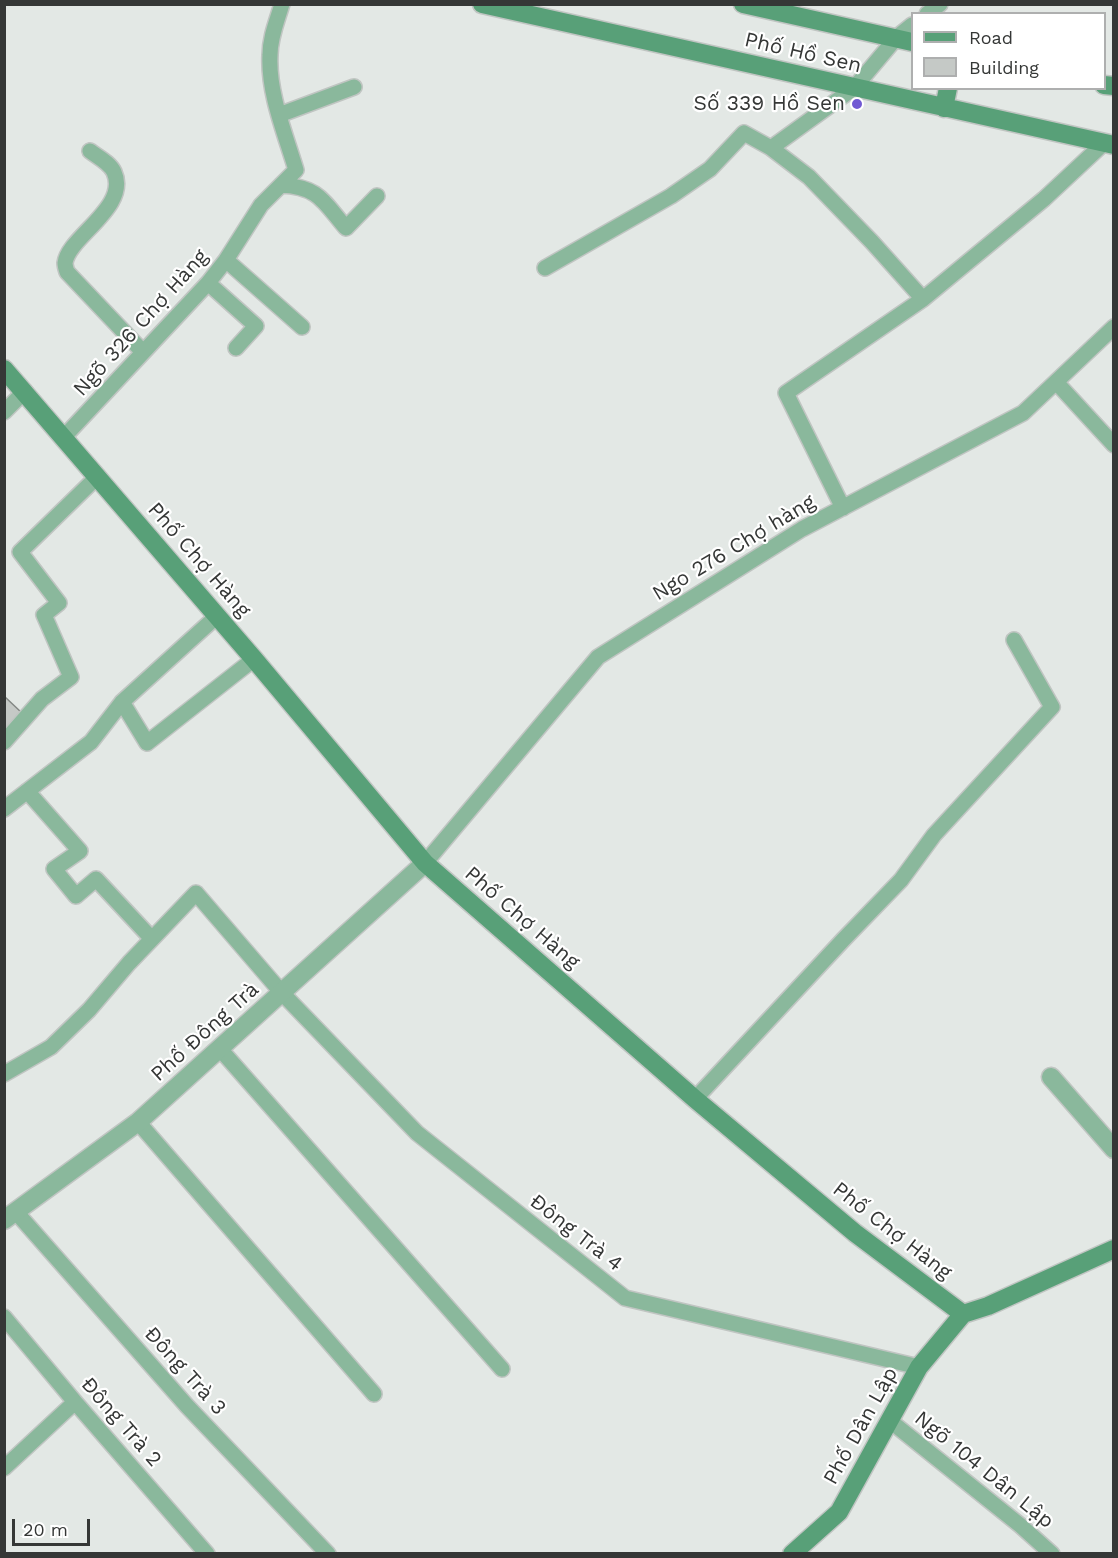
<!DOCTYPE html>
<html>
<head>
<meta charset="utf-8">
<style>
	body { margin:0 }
	#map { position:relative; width:1118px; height:1558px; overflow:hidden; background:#e3e8e5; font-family:"Work Sans",sans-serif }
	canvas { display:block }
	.frame { position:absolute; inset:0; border:6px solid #353736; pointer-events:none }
	.legend { position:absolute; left:911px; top:12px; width:195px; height:78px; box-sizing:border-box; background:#fff; border:2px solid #aeafaf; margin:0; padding:8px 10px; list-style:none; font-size:18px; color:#353736 }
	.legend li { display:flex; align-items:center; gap:12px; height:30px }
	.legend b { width:30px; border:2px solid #aeafaf }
	.scale { position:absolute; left:12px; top:1519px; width:78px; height:27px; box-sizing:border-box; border:3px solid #353736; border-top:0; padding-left:8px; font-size:18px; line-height:21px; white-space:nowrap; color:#353736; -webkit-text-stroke:4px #fff; paint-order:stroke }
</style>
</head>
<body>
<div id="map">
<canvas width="1118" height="1558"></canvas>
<div class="frame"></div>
<ul class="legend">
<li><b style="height:8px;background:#58a078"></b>Road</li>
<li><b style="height:16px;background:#c5c9c6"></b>Building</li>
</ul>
<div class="scale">20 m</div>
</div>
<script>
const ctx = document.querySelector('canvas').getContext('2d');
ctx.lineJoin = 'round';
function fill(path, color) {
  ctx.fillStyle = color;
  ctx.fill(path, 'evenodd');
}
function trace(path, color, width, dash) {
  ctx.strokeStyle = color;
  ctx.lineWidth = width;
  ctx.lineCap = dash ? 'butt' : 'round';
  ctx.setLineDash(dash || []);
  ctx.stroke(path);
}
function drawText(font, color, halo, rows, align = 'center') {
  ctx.font = font + ' "Work Sans",sans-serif';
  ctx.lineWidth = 4.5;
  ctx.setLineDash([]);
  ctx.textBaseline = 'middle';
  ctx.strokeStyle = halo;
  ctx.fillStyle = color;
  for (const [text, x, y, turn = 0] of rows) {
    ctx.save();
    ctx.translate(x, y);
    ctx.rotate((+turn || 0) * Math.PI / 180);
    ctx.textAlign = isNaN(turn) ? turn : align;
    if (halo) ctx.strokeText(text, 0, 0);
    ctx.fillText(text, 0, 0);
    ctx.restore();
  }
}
const building = new Path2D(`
	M 4,696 L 22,713 L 4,731 Z`);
fill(building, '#c5c9c6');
trace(building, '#848885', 1.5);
const lane = new Path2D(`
	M 927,14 L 940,4
	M 279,115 L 354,87
	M 771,148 L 809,177 L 872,242 L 923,299
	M 90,151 C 98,157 110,163 114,172 C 130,207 68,237 65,263 C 65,266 66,269 67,272 L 143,352
	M 281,185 C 319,187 323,201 346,228 L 377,196
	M 226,260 L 302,327
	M 545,268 L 671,196 L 710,169 L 744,133 L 771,148 L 854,88 L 897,37 L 912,25
	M 208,283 L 256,326 L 236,348
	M 1056,382 L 1114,445
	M 4,412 L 25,391
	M 63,438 L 208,283 L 226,260 L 261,205 L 296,170 C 285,133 268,93 270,55 C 270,37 277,21 282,4
	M 843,508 L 786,393 L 923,299 L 1044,199 L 1104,143
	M 122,702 L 147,743 L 254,659
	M 4,742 L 42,699 L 71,677 L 44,615 L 59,603 L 20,552 L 98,476
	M 27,791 L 80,851 L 54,869 L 76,896 L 96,879 L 152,939
	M 4,809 L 91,742 L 122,702 L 217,616
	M 425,863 L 598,657 L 802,529 L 1023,413 L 1114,327
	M 220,1049 L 502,1369
	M 4,1074 L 51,1047 L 89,1010 L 129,963 L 196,893 L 282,993 L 417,1133 L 625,1298 L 919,1367
	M 695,1099 L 843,940 L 901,880 L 934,835 L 1052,707 L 1014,640
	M 138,1122 L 374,1394
	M 16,1212 L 187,1406 L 328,1554
	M 4,1317 L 75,1402 L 207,1554
	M 889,1420 L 1021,1526 L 1052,1554
	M 4,1468 L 75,1402`);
const street = new Path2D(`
	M 1051,1077 L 1114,1149
	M 4,1220 L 138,1122 L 425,863`);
const secondary = new Path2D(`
	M 482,4 L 1114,145
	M 743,4 L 912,42
	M 1104,85 L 1114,86
	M 944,108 L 948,88
	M 4,369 L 254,659 L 425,863 L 695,1099 L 855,1233 L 963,1314 L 988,1306 L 1114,1249
	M 792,1554 L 839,1512 L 919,1367 L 963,1314`);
trace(lane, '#c0c5c2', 18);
trace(street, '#c0c5c2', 21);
trace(secondary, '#c0c5c2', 21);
trace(lane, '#8ab89c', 15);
trace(street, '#8ab89c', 18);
trace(secondary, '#58a078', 18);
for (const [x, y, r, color] of [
	[857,104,6,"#7159d3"]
]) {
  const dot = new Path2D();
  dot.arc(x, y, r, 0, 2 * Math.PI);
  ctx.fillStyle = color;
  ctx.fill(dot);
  trace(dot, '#fff', 2);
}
drawText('21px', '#353736', '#fff', [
	["Phố Hồ Sen",803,53,13],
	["Ngõ 326 Chợ Hàng",141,323,-48],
	["Ngo 276 Chợ hàng",734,548,-31],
	["Phố Chợ Hàng",199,560,49],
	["Phố Chợ Hàng",522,918,41],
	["Phố Đông Trà",205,1032,-42],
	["Phố Chợ Hàng",892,1231,38],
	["Đông Trà 4",576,1233,38],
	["Đông Trà 3",185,1371,48],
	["Đông Trà 2",121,1422,49],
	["Phố Dân Lập",861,1426,-61],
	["Ngõ 104 Dân Lập",984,1470,39]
]);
drawText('21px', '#353736', '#fff', [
	["Số 339 Hồ Sen",845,104]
], 'right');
</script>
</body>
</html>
